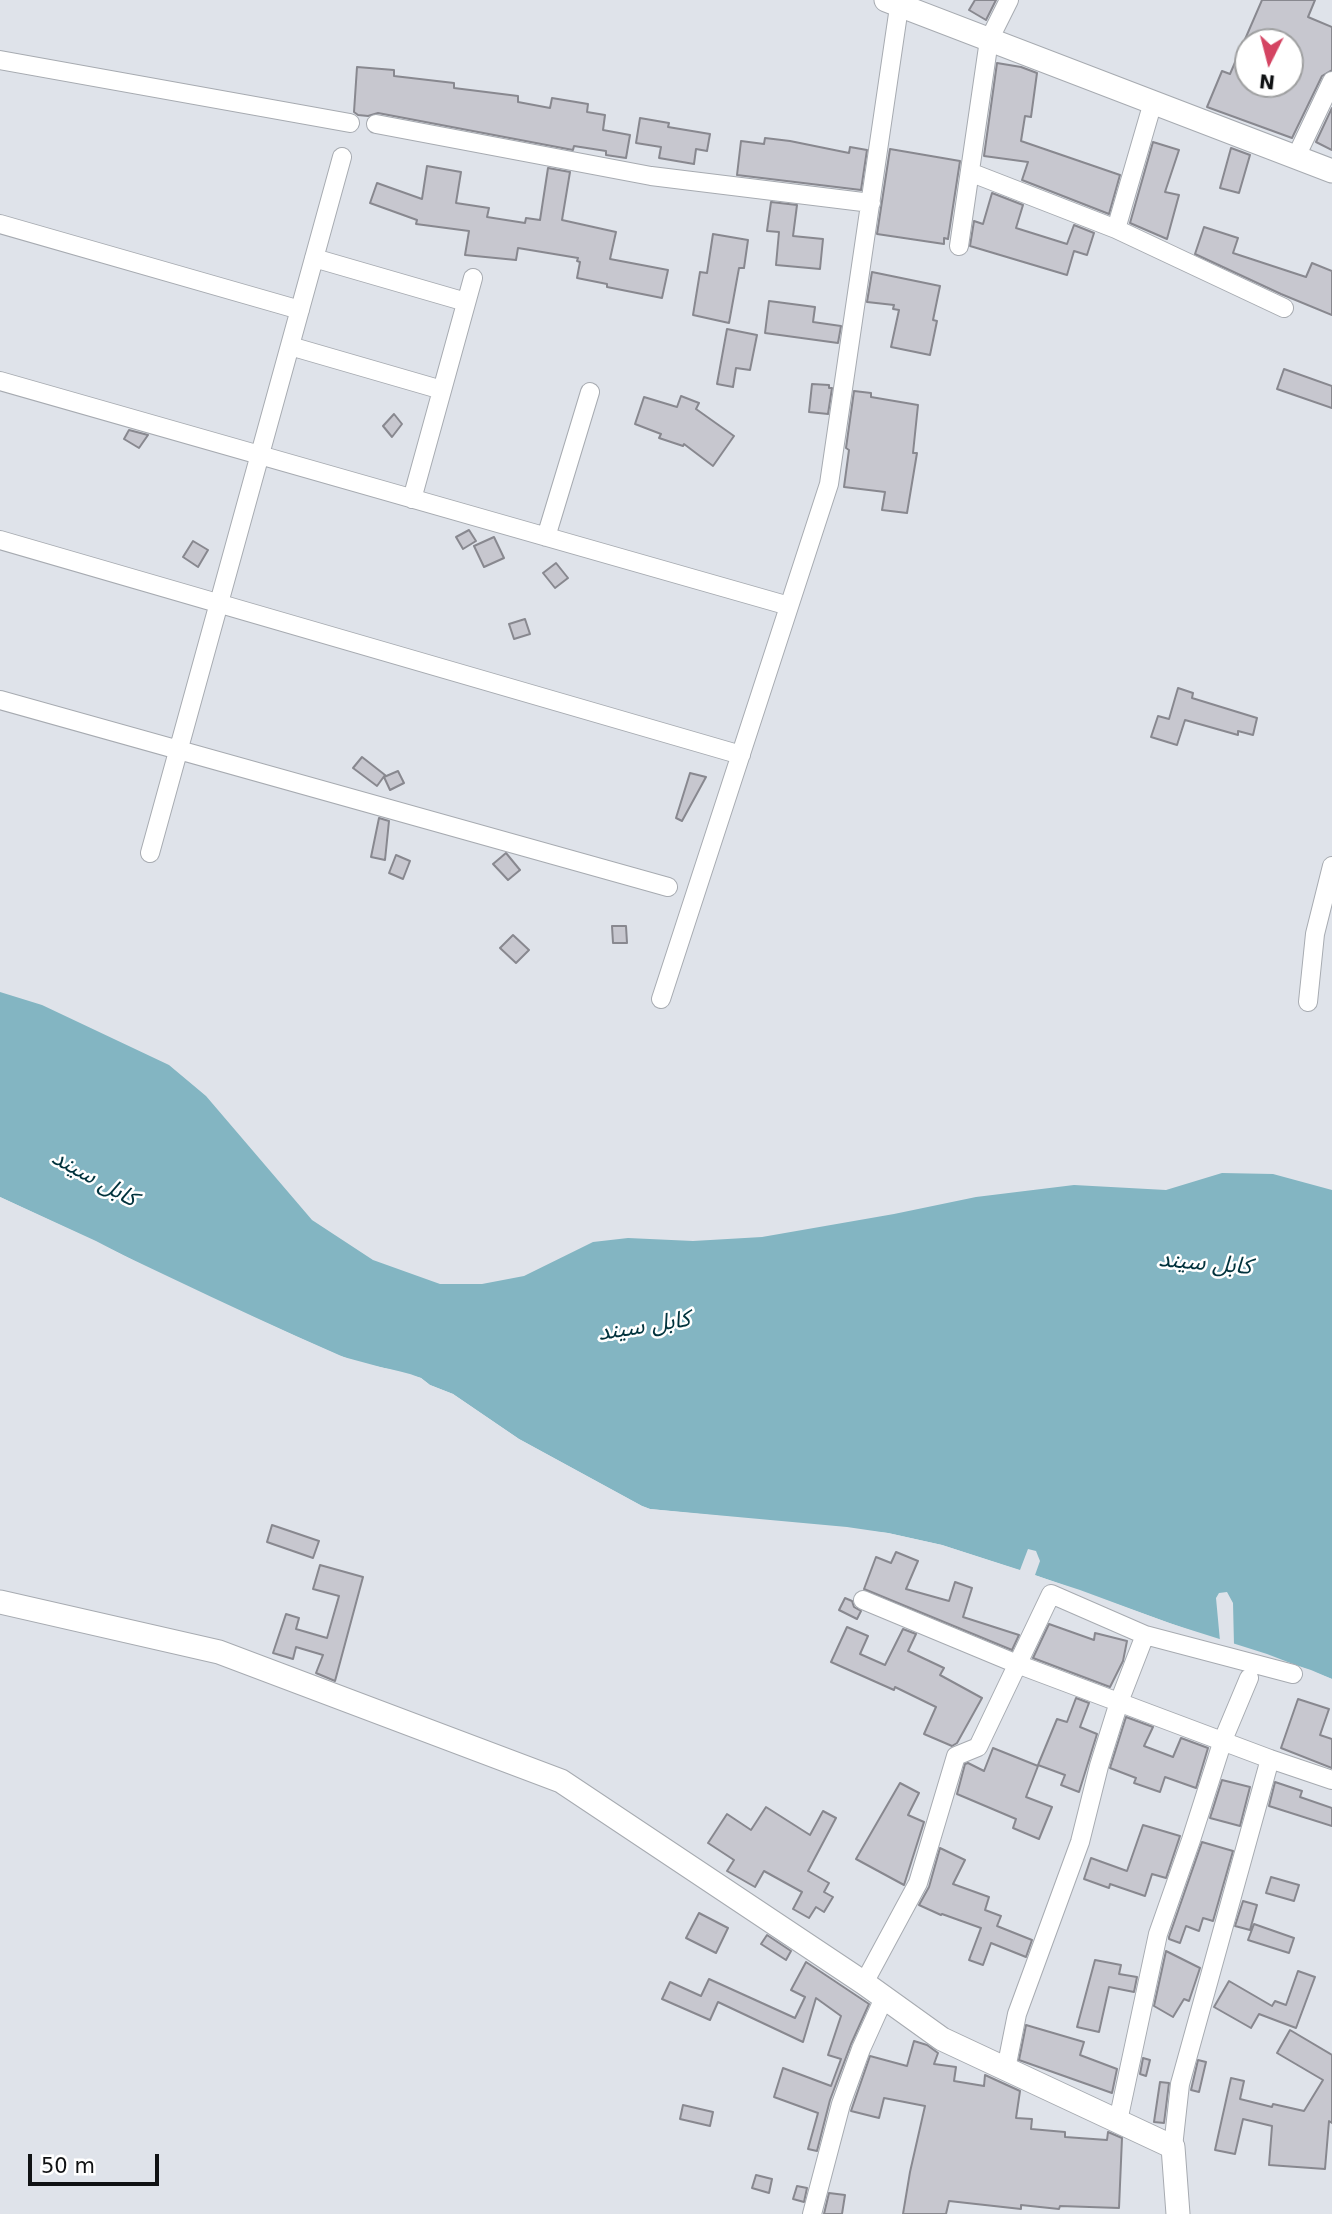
<!DOCTYPE html>
<html>
<head>
<meta charset="utf-8">
<style>
	body { margin:0 }
	#map { position:relative; width:1332px; height:2214px; overflow:hidden; background:#dfe3ea; font-family:"DejaVu Sans",sans-serif }
	canvas { display:block }
	.north { position:absolute; left:1234px; top:28px; width:70px; height:70px; box-sizing:border-box; background:#fff; border:2px solid #9fa0a1; border-radius:50%; rotate:186deg; font-size:19px; font-weight:700; line-height:28px; text-align:center; color:#101214 }
	.north::after { content:''; display:block; margin:auto; width:24px; height:32px; background:#d44462; clip-path:polygon(50% 0,100% 100%,50% 72%,0 100%) }
	.scale { position:absolute; left:28px; top:2154px; width:131px; height:32px; box-sizing:border-box; border:4px solid #101214; border-top:0; padding-left:9px; font-size:21px; line-height:24px; white-space:nowrap; color:#101214; -webkit-text-stroke:5px #fff; paint-order:stroke }
</style>
</head>
<body>
<div id="map">
<canvas width="1332" height="2214"></canvas>
<div class="north">N</div>
<div class="scale">50 m</div>
</div>
<script>
const ctx = document.querySelector('canvas').getContext('2d');
ctx.lineJoin = 'round';
function fill(path, color) {
  ctx.fillStyle = color;
  ctx.fill(path, 'evenodd');
}
function trace(path, color, width, dash) {
  ctx.strokeStyle = color;
  ctx.lineWidth = width;
  ctx.lineCap = dash ? 'butt' : 'round';
  ctx.setLineDash(dash || []);
  ctx.stroke(path);
}
function drawText(font, color, halo, rows, align = 'center') {
  ctx.font = font + ' "DejaVu Sans","Noto Sans Arabic",sans-serif';
  ctx.lineWidth = 5;
  ctx.setLineDash([]);
  ctx.textBaseline = 'middle';
  ctx.strokeStyle = halo;
  ctx.fillStyle = color;
  for (const [text, x, y, turn = 0] of rows) {
    ctx.save();
    ctx.translate(x, y);
    ctx.rotate((+turn || 0) * Math.PI / 180);
    ctx.textAlign = isNaN(turn) ? turn : align;
    if (halo) ctx.strokeText(text, 0, 0);
    ctx.fillText(text, 0, 0);
    ctx.restore();
  }
}
fill(new Path2D(`
	M 0,992 L 42,1005 L 169,1065 L 206,1096 L 312,1220 L 373,1260 L 440,1284 L 482,1284 L 524,1276 L 593,1242 L 628,1238 L 693,1241 L 762,1237 L 894,1214 L 976,1197 L 1074,1185 L 1166,1190 L 1222,1173 L 1273,1174 L 1332,1190 L 1332,1679 L 1267,1654 L 1169,1623 L 1080,1590 L 942,1545 L 888,1533 L 847,1527 L 650,1509 L 642,1506 L 519,1439 L 453,1394 L 430,1385 L 421,1378 C 394,1367 364,1367 339,1355 C 224,1305 113,1249 0,1197 Z`), '#83b5c2');
fill(new Path2D(`
	M 0,1197 L 96,1241 L 177,1283 L 340,1356 L 421,1378 L 430,1385 L 453,1394 L 519,1439 L 642,1506 L 650,1509 L 888,1533 L 942,1545 L 1020,1570 L 1028,1549 L 1036,1551 L 1040,1561 L 1035,1575 L 1220,1641 L 1216,1598 L 1219,1593 L 1227,1592 L 1233,1603 L 1234,1645 L 1311,1670 L 1332,1679 L 1332,1682 L 1266,1657 L 1168,1627 L 1079,1593 L 941,1548 L 888,1536 L 650,1513 L 641,1510 L 517,1443 L 451,1397 L 428,1388 L 419,1381 L 339,1359 L 176,1286 L 94,1244 L 0,1201 Z`), '#dfe3ea');
const building = new Path2D(`
	M 975,0 L 996,0 L 986,20 L 969,10 Z
	M 1262,0 L 1315,0 L 1308,17 L 1332,27 L 1332,70 L 1322,76 L 1292,138 L 1207,107 L 1222,71 L 1230,74 ZM 1248,42 L 1290,42 L 1290,84 L 1248,84 Z
	M 997,63 L 1021,67 L 1037,73 L 1031,117 L 1025,116 L 1021,141 L 1120,175 L 1109,214 L 1022,180 L 1028,162 L 984,156 Z
	M 357,67 L 394,70 L 394,76 L 454,83 L 454,88 L 518,96 L 518,102 L 550,108 L 552,98 L 588,104 L 587,112 L 605,115 L 603,130 L 630,135 L 626,158 L 606,155 L 606,151 L 574,146 L 573,150 L 378,113 L 368,116 L 358,115 L 354,112 Z
	M 1332,108 L 1332,150 L 1316,142 Z
	M 640,118 L 669,123 L 668,127 L 710,134 L 707,151 L 696,149 L 694,164 L 659,158 L 661,147 L 636,143 Z
	M 765,138 L 790,141 L 849,153 L 850,147 L 867,150 L 861,190 L 737,175 L 741,141 L 764,144 Z
	M 1153,142 L 1179,150 L 1165,192 L 1179,195 L 1167,239 L 1130,223 Z
	M 1231,148 L 1250,155 L 1239,193 L 1220,188 Z
	M 890,149 L 960,161 L 948,239 L 944,238 L 944,244 L 877,234 Z
	M 427,166 L 461,172 L 456,203 L 489,208 L 487,217 L 525,223 L 526,218 L 540,220 L 548,168 L 570,172 L 562,220 L 616,232 L 610,259 L 668,270 L 662,298 L 607,287 L 607,284 L 577,278 L 580,262 L 577,261 L 578,258 L 518,248 L 516,260 L 465,255 L 469,231 L 416,224 L 417,220 L 370,203 L 377,183 L 422,199 Z
	M 992,193 L 1023,205 L 1016,228 L 1067,244 L 1074,225 L 1094,233 L 1087,255 L 1074,251 L 1067,275 L 970,246 L 974,221 L 983,224 Z
	M 771,202 L 797,205 L 793,236 L 823,239 L 820,269 L 776,265 L 779,232 L 767,231 Z
	M 1204,227 L 1238,238 L 1233,253 L 1306,277 L 1312,263 L 1332,271 L 1332,315 L 1281,294 L 1195,254 Z
	M 713,234 L 748,240 L 744,268 L 739,268 L 729,323 L 693,315 L 700,272 L 707,273 Z
	M 872,272 L 940,286 L 933,320 L 937,321 L 930,355 L 891,347 L 899,310 L 893,309 L 894,305 L 867,302 Z
	M 769,301 L 815,307 L 813,322 L 841,326 L 838,343 L 765,333 Z
	M 727,329 L 757,335 L 750,370 L 736,368 L 733,387 L 717,384 Z
	M 1284,369 L 1332,386 L 1332,408 L 1277,389 Z
	M 812,384 L 829,385 L 829,388 L 832,388 L 828,414 L 809,412 Z
	M 854,391 L 871,393 L 871,397 L 918,405 L 913,453 L 917,453 L 907,513 L 882,510 L 885,492 L 844,487 L 849,450 L 846,448 Z
	M 681,396 L 699,403 L 696,409 L 734,436 L 713,466 L 684,444 L 683,446 L 659,438 L 661,434 L 635,424 L 644,397 L 677,407 Z
	M 394,414 L 402,424 L 392,437 L 383,426 Z
	M 129,430 L 148,435 L 139,448 L 124,439 Z
	M 469,530 L 476,541 L 463,549 L 456,537 Z
	M 494,537 L 504,558 L 484,567 L 474,546 Z
	M 193,541 L 208,550 L 198,567 L 183,557 Z
	M 556,563 L 568,578 L 555,588 L 543,573 Z
	M 525,619 L 530,634 L 514,639 L 509,624 Z
	M 1178,688 L 1193,693 L 1192,698 L 1257,718 L 1253,735 L 1238,731 L 1238,735 L 1185,720 L 1177,745 L 1151,737 L 1158,716 L 1169,719 Z
	M 362,757 L 385,775 L 377,786 L 353,768 Z
	M 398,771 L 404,783 L 390,790 L 384,777 Z
	M 690,773 L 706,777 L 682,821 L 676,818 Z
	M 379,818 L 389,821 L 385,860 L 371,857 Z
	M 506,853 L 520,870 L 508,880 L 493,864 Z
	M 396,855 L 410,861 L 403,879 L 389,873 Z
	M 612,926 L 626,926 L 627,943 L 613,943 Z
	M 513,935 L 529,950 L 516,963 L 500,948 Z
	M 272,1525 L 319,1541 L 313,1558 L 267,1542 Z
	M 896,1552 L 918,1561 L 906,1589 L 949,1601 L 955,1582 L 972,1588 L 963,1617 L 1019,1635 L 1012,1650 L 864,1589 L 876,1557 L 891,1563 Z
	M 320,1565 L 363,1577 L 335,1681 L 316,1673 L 323,1655 L 296,1647 L 293,1659 L 273,1653 L 286,1614 L 299,1618 L 296,1629 L 327,1638 L 339,1596 L 313,1589 Z
	M 845,1598 L 852,1601 L 854,1607 L 861,1611 L 857,1619 L 839,1610 Z
	M 1049,1624 L 1094,1640 L 1095,1633 L 1127,1641 L 1123,1661 L 1110,1687 L 1033,1658 Z
	M 847,1627 L 868,1636 L 860,1654 L 885,1665 L 903,1629 L 916,1634 L 908,1651 L 944,1668 L 940,1675 L 982,1698 L 957,1743 L 952,1746 L 924,1734 L 936,1707 L 895,1687 L 894,1690 L 831,1662 Z
	M 1076,1698 L 1089,1703 L 1080,1727 L 1097,1734 L 1079,1792 L 1061,1785 L 1065,1775 L 1038,1765 L 1057,1719 L 1067,1722 Z
	M 1298,1699 L 1329,1709 L 1320,1735 L 1332,1739 L 1332,1768 L 1281,1748 Z
	M 1126,1717 L 1153,1727 L 1144,1746 L 1173,1757 L 1181,1738 L 1208,1748 L 1196,1788 L 1165,1777 L 1160,1792 L 1134,1783 L 1136,1778 L 1110,1768 Z
	M 993,1748 L 1038,1766 L 1026,1797 L 1052,1807 L 1039,1839 L 1013,1828 L 1016,1819 L 957,1794 L 965,1764 L 968,1763 L 984,1771 Z
	M 1222,1780 L 1250,1787 L 1240,1826 L 1210,1818 Z
	M 1275,1782 L 1302,1791 L 1300,1797 L 1332,1808 L 1332,1826 L 1269,1806 Z
	M 900,1783 L 919,1793 L 908,1815 L 924,1822 L 904,1885 L 856,1859 Z
	M 766,1807 L 810,1835 L 823,1811 L 836,1818 L 808,1871 L 829,1883 L 824,1892 L 833,1897 L 824,1912 L 816,1907 L 809,1918 L 793,1909 L 802,1892 L 764,1871 L 755,1887 L 727,1871 L 734,1860 L 708,1843 L 727,1814 L 751,1830 Z
	M 1143,1825 L 1180,1836 L 1166,1878 L 1152,1874 L 1145,1896 L 1110,1884 L 1109,1888 L 1084,1879 L 1091,1858 L 1127,1871 Z
	M 1202,1842 L 1233,1851 L 1213,1921 L 1203,1918 L 1199,1931 L 1186,1926 L 1180,1943 L 1169,1939 L 1169,1937 Z
	M 940,1848 L 965,1860 L 953,1884 L 989,1897 L 985,1910 L 1001,1916 L 997,1926 L 1032,1940 L 1026,1957 L 991,1943 L 983,1965 L 969,1960 L 981,1928 L 942,1914 L 941,1915 L 919,1905 L 929,1887 Z
	M 1271,1877 L 1299,1885 L 1294,1901 L 1266,1893 Z
	M 1243,1901 L 1257,1905 L 1250,1930 L 1235,1926 Z
	M 699,1913 L 728,1928 L 716,1953 L 686,1938 Z
	M 1254,1924 L 1294,1938 L 1289,1953 L 1248,1940 Z
	M 767,1935 L 791,1951 L 786,1960 L 761,1944 Z
	M 1166,1951 L 1200,1968 L 1189,2001 L 1184,1999 L 1173,2017 L 1154,2006 Z
	M 1095,1960 L 1121,1965 L 1119,1974 L 1137,1977 L 1134,1992 L 1109,1987 L 1099,2032 L 1077,2027 Z
	M 806,1962 L 869,2004 L 851,2044 L 830,2100 L 817,2151 L 808,2149 L 818,2113 L 774,2097 L 783,2068 L 831,2086 L 841,2059 L 828,2055 L 841,2016 L 816,1998 L 803,2042 L 718,2002 L 710,2020 L 662,1999 L 670,1982 L 701,1996 L 709,1979 L 795,2018 L 805,1997 L 791,1990 Z
	M 1298,1971 L 1315,1977 L 1296,2028 L 1259,2014 L 1251,2028 L 1214,2007 L 1229,1981 L 1272,2006 L 1275,2001 L 1286,2005 Z
	M 1026,2025 L 1084,2042 L 1080,2055 L 1117,2069 L 1112,2093 L 1019,2060 Z
	M 1290,2030 L 1332,2055 L 1332,2123 L 1329,2121 L 1325,2169 L 1269,2165 L 1272,2126 L 1243,2119 L 1235,2154 L 1215,2150 L 1231,2078 L 1244,2081 L 1240,2099 L 1272,2107 L 1273,2104 L 1304,2111 L 1323,2080 L 1277,2053 Z
	M 914,2041 L 927,2045 L 938,2053 L 934,2064 L 956,2067 L 954,2081 L 984,2086 L 985,2075 L 1020,2091 L 1016,2118 L 1032,2119 L 1031,2129 L 1065,2132 L 1065,2137 L 1107,2140 L 1108,2132 L 1122,2138 L 1119,2208 L 1060,2206 L 1059,2209 L 1021,2205 L 1021,2209 L 949,2201 L 946,2214 L 903,2214 L 910,2172 L 925,2106 L 884,2098 L 879,2118 L 851,2111 L 870,2056 L 907,2066 Z
	M 1143,2058 L 1150,2060 L 1146,2076 L 1140,2074 Z
	M 1198,2060 L 1206,2062 L 1199,2092 L 1191,2090 Z
	M 1160,2082 L 1169,2083 L 1164,2123 L 1154,2122 Z
	M 683,2105 L 713,2112 L 710,2126 L 680,2119 Z
	M 756,2175 L 772,2179 L 769,2193 L 752,2188 Z
	M 797,2186 L 807,2188 L 804,2202 L 793,2199 Z
	M 829,2193 L 845,2195 L 842,2214 L 824,2214 Z`);
fill(building, '#c7c7cf');
trace(building, '#88888f', 2);
const minor = new Path2D(`
	M 0,60 L 350,123
	M 376,124 L 651,176 L 871,203
	M 1296,157 L 1332,81
	M 972,173 L 1116,229 L 1284,308
	M 0,224 L 300,310
	M 1116,229 L 1153,102
	M 959,246 L 989,40 L 1009,0
	M 314,258 L 466,302
	M 290,346 L 442,390
	M 0,381 L 789,606
	M 412,499 L 473,278
	M 546,537 L 590,392
	M 0,540 L 741,755
	M 0,700 L 668,887
	M 150,853 L 342,157
	M 661,999 L 829,484 L 899,7
	M 1308,1002 L 1315,934 L 1332,866
	M 863,1600 L 1017,1664 L 1270,1759 L 1332,1780
	M 864,1983 L 918,1883 L 956,1756 L 978,1747 L 1051,1594 L 1145,1635 L 1293,1674
	M 1006,2069 L 1017,2014 L 1080,1842 L 1099,1766 L 1119,1702 L 1145,1635
	M 1118,2121 L 1158,1934 L 1191,1840 L 1223,1740 L 1249,1678
	M 1173,2147 L 1180,2084 L 1270,1759
	M 812,2214 L 841,2104 L 861,2049 L 884,1998`);
const tertiary = new Path2D(`
	M 886,0 L 1332,171
	M 0,1602 L 219,1652 L 561,1781 L 864,1983 L 942,2039 L 1173,2147 L 1178,2214`);
trace(minor, '#a7abb1', 20);
trace(tertiary, '#a7abb1', 25);
trace(minor, '#fff', 18);
trace(tertiary, '#fff', 23);
drawText('italic 23px', '#00323c', '#fff', [
	["کابل سيند",94,1179,29],
	["کابل سيند",1205,1264,5],
	["کابل سيند",644,1327,-9]
]);
</script>
</body>
</html>
